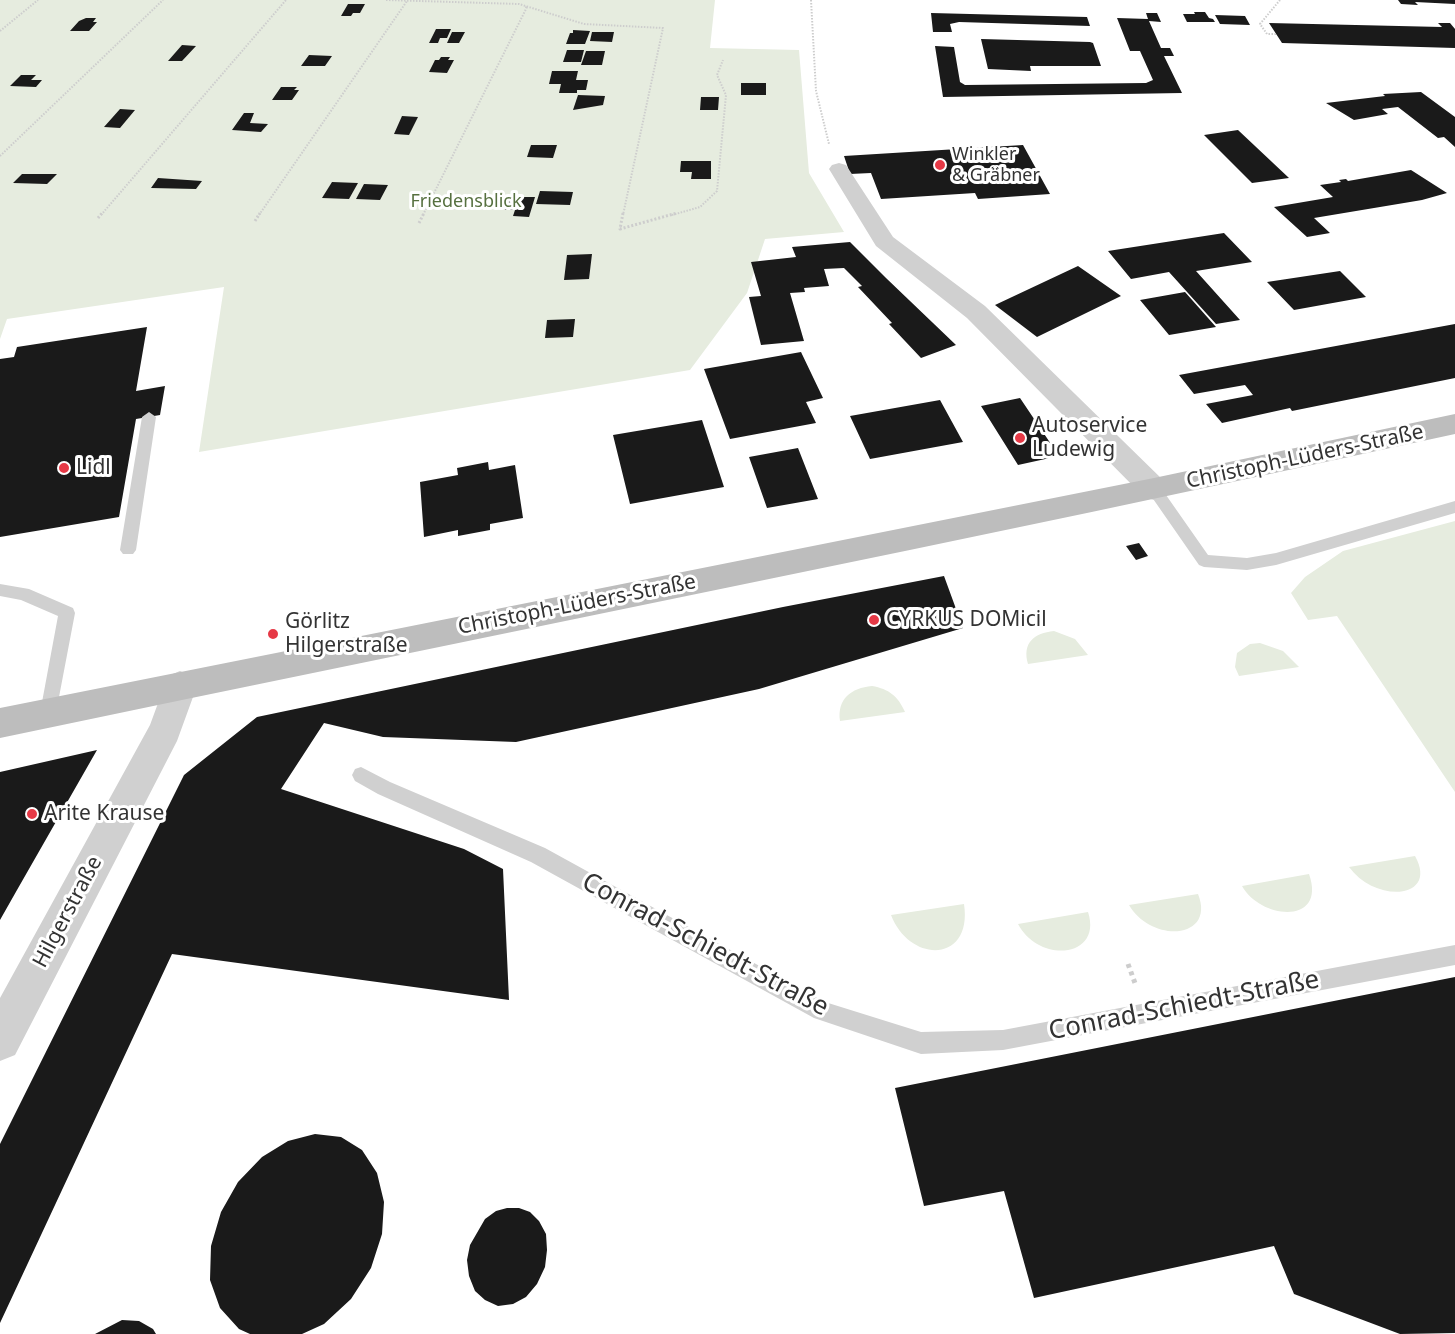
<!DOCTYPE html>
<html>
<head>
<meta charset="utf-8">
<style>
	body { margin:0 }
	canvas { display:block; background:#fff }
</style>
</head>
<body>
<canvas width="1455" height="1334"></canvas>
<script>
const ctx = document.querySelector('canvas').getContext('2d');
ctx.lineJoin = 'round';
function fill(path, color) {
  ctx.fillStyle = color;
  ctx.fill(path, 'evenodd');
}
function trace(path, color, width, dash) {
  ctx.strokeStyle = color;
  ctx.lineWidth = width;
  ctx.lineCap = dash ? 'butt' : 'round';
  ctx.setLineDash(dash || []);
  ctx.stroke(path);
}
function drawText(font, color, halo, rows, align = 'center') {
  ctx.font = font + ' "Noto Sans",sans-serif';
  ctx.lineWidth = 6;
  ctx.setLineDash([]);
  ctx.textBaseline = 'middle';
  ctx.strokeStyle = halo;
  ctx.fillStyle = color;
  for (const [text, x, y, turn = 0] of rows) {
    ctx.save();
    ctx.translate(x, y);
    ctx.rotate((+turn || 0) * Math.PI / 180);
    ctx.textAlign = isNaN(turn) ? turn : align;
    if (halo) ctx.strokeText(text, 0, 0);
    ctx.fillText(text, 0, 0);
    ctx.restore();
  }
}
fill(new Path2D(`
	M 0,0 L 715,0 L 710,48 L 799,50 L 809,173 L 844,232 L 765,239 L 747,293 L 690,370 L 199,452 L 224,287 L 7,319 L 0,339 Z
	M 1455,521 L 1455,792 L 1337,616 L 1308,620 L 1291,593 L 1305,577 L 1343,551 Z
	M 1054,631 L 1075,639 L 1088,655 L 1028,664 C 1022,643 1034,633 1054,631 Z
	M 1260,643 L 1283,651 L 1299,667 L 1239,676 L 1235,667 L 1237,653 L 1250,644 Z
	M 872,686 C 889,689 898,696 905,712 L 840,721 C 837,699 851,688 872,686 Z
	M 1415,856 C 1439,899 1376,904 1349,867 Z
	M 1309,874 C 1327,925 1261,920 1242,886 Z
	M 1198,894 C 1216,939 1152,944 1129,905 Z
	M 964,904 C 973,963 910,964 891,915 Z
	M 1088,912 C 1103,958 1039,964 1018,924 Z`), '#e6ecdf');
fill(new Path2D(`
	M 1398,0 L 1455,0 L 1455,4 L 1415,2 L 1418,5 L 1401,4 Z
	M 348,4 L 365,4 L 360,13 L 353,13 L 351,16 L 341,16 Z
	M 1194,12 L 1205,12 L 1209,18 L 1213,19 L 1215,22 L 1187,22 L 1183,14 L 1195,14 Z
	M 931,13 L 1087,17 L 1090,26 L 959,22 L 950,24 L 952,32 L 933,32 Z
	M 1146,13 L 1157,13 L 1161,22 L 1149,21 L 1161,48 L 1170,48 L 1174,56 L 1164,56 L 1182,93 L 943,97 L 935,46 L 954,47 L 960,82 L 965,85 L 1146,83 L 1153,80 L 1140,51 L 1130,51 L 1117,18 L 1148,19 Z
	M 1215,15 L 1245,16 L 1250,25 L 1220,24 Z
	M 86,18 L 96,18 L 93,22 L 97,22 L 89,31 L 70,31 L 79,21 Z
	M 1269,23 L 1442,27 L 1438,23 L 1450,23 L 1455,29 L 1455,48 L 1282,43 Z
	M 436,29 L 451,29 L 447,38 L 440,38 L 438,43 L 429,43 Z
	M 573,30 L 590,31 L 585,44 L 566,44 L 570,33 L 573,33 Z
	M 452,32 L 465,32 L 459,43 L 447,43 Z
	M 592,32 L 614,32 L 612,42 L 590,41 Z
	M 981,39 L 1090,42 L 1093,43 L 1101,66 L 1030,66 L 1031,71 L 988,69 Z
	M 182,45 L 196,46 L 182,61 L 168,61 Z
	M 567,50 L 584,50 L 581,62 L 563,62 Z
	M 586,51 L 605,51 L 602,65 L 581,65 Z
	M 309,55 L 332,56 L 325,66 L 301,66 Z
	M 441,57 L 450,57 L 448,60 L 454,60 L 447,73 L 429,72 L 435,60 L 439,60 Z
	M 552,71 L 578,71 L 576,80 L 588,80 L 586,90 L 577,90 L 577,93 L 559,93 L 561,84 L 549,84 Z
	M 21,75 L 36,75 L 31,80 L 42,80 L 36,87 L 10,86 Z
	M 741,83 L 766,83 L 766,95 L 741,95 Z
	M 281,87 L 297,87 L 294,90 L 299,90 L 292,100 L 272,100 Z
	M 1421,92 L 1455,117 L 1455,147 L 1444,137 L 1438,138 L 1398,107 L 1382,109 L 1388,114 L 1354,120 L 1326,103 L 1385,96 L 1383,94 Z
	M 578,95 L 605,96 L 603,105 L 573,110 Z
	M 701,97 L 719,97 L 718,110 L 700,110 Z
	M 120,109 L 135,110 L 120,128 L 104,127 Z
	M 244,113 L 254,113 L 250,123 L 268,124 L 261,132 L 232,130 Z
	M 402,116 L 418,117 L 409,135 L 394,134 Z
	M 1238,130 L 1289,178 L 1252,183 L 1204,135 Z
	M 531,145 L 557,145 L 553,158 L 527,157 Z
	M 1023,145 L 1050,194 L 978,199 L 975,193 L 881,199 L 871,173 L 850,174 L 844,156 Z
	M 681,161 L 711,161 L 711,179 L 691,179 L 692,172 L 680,172 Z
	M 1411,170 L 1447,193 L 1422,200 L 1314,218 L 1330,233 L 1307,237 L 1274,207 L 1333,197 L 1320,185 L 1341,182 L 1339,180 L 1346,179 L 1348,181 Z
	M 22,174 L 57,174 L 47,184 L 13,183 Z
	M 158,178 L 202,181 L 196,189 L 151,188 Z
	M 332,182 L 358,183 L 349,199 L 322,198 Z
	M 364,184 L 388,185 L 380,200 L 356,199 Z
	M 540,191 L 573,192 L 570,205 L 536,204 Z
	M 510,197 L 535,197 L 529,217 L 513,216 L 515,210 L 505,210 Z
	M 1224,233 L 1252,262 L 1196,271 L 1240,320 L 1216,324 L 1169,272 L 1131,279 L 1108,251 Z
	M 850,242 L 886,278 L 956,345 L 921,358 L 889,324 L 892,323 L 858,287 L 862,286 L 844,268 L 824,269 L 829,286 L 804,288 L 805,292 L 790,293 L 804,341 L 761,345 L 749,297 L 761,296 L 751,262 L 796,257 L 792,247 Z
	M 592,254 L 589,279 L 564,280 L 567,255 Z
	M 1078,266 L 1121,296 L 1037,337 L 995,305 Z
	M 1340,271 L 1366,297 L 1294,310 L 1267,282 Z
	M 1185,292 L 1216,327 L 1169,335 L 1140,300 Z
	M 575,319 L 573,337 L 545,338 L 547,320 Z
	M 1455,324 L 1455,378 L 1292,411 L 1290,408 L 1222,423 L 1206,404 L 1253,395 L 1245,385 L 1194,394 L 1179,375 Z
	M 147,327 L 136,391 L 165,386 L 160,415 L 136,419 L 119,517 L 0,537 L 0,359 L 14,357 L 17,347 Z
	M 801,352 L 823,398 L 806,402 L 816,423 L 730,439 L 704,369 Z
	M 1020,398 L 1059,456 L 1018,465 L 981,406 Z
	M 940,400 L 963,442 L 870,459 L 850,416 Z
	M 702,420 L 724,487 L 630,504 L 613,435 Z
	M 798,448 L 818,499 L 767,508 L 749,457 Z
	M 488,462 L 489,470 L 515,465 L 523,518 L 490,524 L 490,530 L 458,536 L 458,530 L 424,537 L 420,482 L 458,475 L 457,468 Z
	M 1139,543 L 1148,556 L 1136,560 L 1126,546 Z
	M 944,576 L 963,628 L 759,689 L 516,742 L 383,737 L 324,723 L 281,789 L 464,849 L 503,869 L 509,1000 L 172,954 L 0,1323 L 0,1144 L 184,775 L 257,717 L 783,607 Z
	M 97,750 L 17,890 L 0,920 L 0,772 Z
	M 1455,977 L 1455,1333 L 1400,1334 L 1294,1294 L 1274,1246 L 1034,1298 L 1004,1191 L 924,1206 L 895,1088 Z
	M 315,1134 L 341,1137 L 362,1150 L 377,1173 L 384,1202 L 382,1234 L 371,1268 L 351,1299 L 324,1324 L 302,1334 L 250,1334 L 239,1329 L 220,1308 L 210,1280 L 211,1246 L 221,1212 L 238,1182 L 262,1157 L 288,1141 Z
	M 507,1208 L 519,1208 L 530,1212 L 539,1221 L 546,1234 L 547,1250 L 545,1267 L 537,1284 L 526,1297 L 513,1304 L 498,1306 L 485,1300 L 475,1291 L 469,1276 L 467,1260 L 470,1245 L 485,1219 L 496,1211 Z
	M 122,1320 L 139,1321 L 153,1329 L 156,1334 L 95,1334 Z`), '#1a1a1a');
trace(new Path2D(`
	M 386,0 L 519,4 L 584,24 L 663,28 L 623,215
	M 811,0 L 816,91 L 829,144
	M 0,31 L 38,0
	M 1276,34 L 1267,34 L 1260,24 L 1280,0
	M 0,156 L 163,0
	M 101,215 L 286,0
	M 259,215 L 407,1
	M 423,215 L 527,7 L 525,7
	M 672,215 L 700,207 L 717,191 L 726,95 L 717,75 L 723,60`), '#cdcdcd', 2, [1.5, 1.5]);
trace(new Path2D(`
	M 623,213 L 620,229 L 677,213
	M 98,218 L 102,213
	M 255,221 L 260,213
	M 419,223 L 424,213`), '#cdcdcd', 3, [2, 2]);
trace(new Path2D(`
	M 1128,964 L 1135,983`), '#cdcdcd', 5, [4, 4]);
fill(new Path2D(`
	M 149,412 L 156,417 L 136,550 L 133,554 L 123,554 L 120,550 L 142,417 Z
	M 1154,484 L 1159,485 L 1208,555 L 1247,558 L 1276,553 L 1455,501 L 1455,513 L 1276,565 L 1247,570 L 1204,567 L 1199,565 L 1149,493 L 1147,489 Z
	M 0,584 L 29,589 L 73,608 L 75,613 L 55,718 L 49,721 L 43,718 L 40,713 L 58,616 L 21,600 L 0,596 Z
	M 361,767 L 390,782 L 545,848 L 825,1002 L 921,1032 L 1003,1030 L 1455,945 L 1455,965 L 1003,1050 L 921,1054 L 814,1018 L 531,862 L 378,794 L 355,781 L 352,775 L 355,769 Z`), '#d0d0d0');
fill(new Path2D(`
	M 839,163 L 846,165 L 893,237 L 985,306 L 1164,481 L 1168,489 L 1164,497 L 1154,500 L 1144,497 L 967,318 L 876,246 L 829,169 L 832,165 Z
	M 180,671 L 192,676 L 197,686 L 177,741 L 15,1055 L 0,1061 L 0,998 L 150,725 L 168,676 Z`), '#d0d0d0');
fill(new Path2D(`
	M 1455,414 L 1455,434 C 971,540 485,636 0,738 L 0,708 L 1154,478 Z`), '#bdbdbd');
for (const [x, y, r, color] of [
	[940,165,6,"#e63946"],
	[1020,438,6,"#e63946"],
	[64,468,6,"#e63946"],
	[874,620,6,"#e63946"],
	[273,634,6,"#e63946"],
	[32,814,6,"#e63946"]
]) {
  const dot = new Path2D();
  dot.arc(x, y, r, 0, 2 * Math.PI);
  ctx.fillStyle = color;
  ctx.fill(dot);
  trace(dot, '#fff', 2);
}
drawText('18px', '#333', '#fff', [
	["Winkler",952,155],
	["& Gräbner",952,176]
], 'left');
drawText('18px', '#56703f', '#fff', [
	["Friedensblick",466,202]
]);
drawText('21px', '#333', '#fff', [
	["Autoservice",1032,426],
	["Ludewig",1032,450],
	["Lidl",76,468],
	["CYRKUS DOMicil",886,620],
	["Görlitz",285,622],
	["Hilgerstraße",285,646],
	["Arite Krause",44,814]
], 'left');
drawText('21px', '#333', '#fff', [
	["Christoph-Lüders-Straße",1305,457,-12],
	["Christoph-Lüders-Straße",577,605,-11],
	["Hilgerstraße",68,912,-62]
]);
drawText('26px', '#333', '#fff', [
	["Conrad-Schiedt-Straße",705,945,28],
	["Conrad-Schiedt-Straße",1184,1006,-11]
]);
</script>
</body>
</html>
